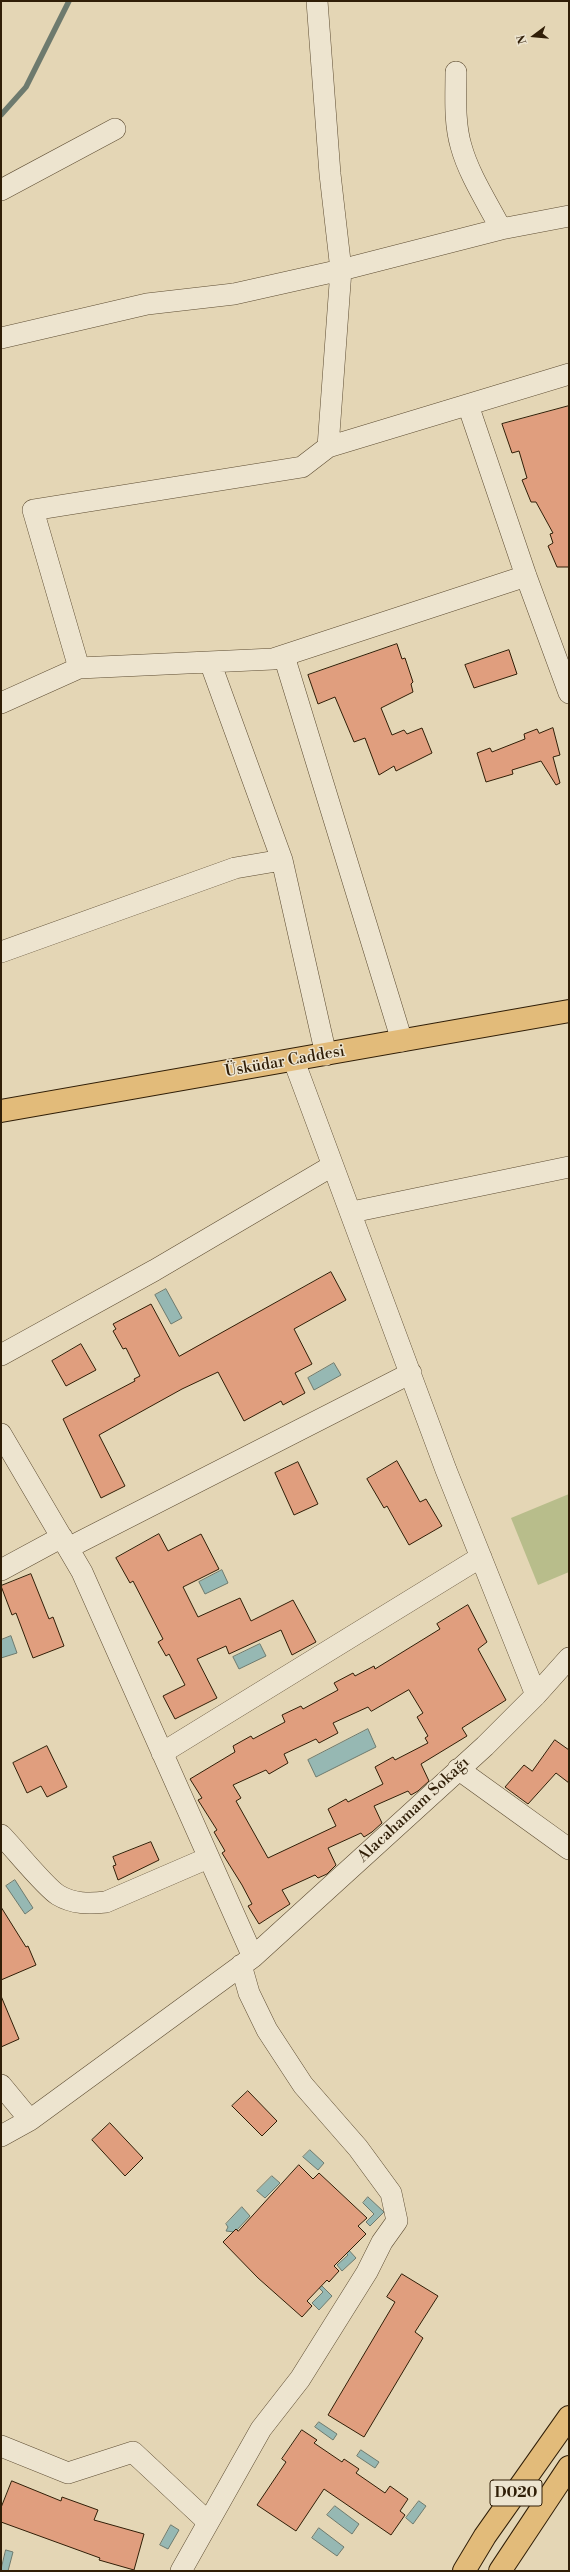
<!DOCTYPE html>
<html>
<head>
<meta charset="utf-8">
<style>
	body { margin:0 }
	#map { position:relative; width:570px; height:2572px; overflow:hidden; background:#e4d6b5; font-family:"Libre Bodoni",serif }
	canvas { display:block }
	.frame { position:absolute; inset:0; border:2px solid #301e07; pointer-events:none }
	.north { position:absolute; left:514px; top:16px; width:40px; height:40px; -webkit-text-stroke:3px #ede4cf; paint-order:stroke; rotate:254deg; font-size:11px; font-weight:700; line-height:16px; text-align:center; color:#301e07 }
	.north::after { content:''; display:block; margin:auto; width:14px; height:18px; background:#301e07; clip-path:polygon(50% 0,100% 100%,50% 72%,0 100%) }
</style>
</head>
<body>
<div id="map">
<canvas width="570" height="2572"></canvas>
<div class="frame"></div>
<div class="north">N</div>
</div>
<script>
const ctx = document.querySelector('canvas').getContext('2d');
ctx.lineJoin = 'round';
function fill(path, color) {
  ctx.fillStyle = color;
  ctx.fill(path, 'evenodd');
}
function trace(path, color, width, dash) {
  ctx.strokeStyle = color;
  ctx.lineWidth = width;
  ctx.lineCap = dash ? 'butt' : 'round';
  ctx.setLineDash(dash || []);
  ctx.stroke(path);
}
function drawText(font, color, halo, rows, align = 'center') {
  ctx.font = font + ' "Libre Bodoni",serif';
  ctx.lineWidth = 3;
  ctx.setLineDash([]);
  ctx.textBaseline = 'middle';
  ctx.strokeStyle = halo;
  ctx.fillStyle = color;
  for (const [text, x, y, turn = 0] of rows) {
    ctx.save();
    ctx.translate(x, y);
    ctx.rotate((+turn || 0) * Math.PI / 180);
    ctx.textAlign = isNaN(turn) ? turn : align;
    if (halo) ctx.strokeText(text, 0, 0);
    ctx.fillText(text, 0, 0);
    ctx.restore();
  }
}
fill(new Path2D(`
	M 569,1494 L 569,1572 L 538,1585 L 511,1518 Z`), '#b8bd8b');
const water = new Path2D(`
	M 166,1289 L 182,1318 L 171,1324 L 155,1295 Z
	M 334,1363 L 341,1375 L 314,1390 L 308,1378 Z
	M 222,1570 L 228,1583 L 205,1594 L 199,1582 Z
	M 11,1636 L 17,1653 L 1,1658 L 1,1640 Z
	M 260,1644 L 266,1656 L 239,1669 L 233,1657 Z
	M 368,1729 L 376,1747 L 316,1777 L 308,1760 Z
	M 15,1880 L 33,1908 L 25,1914 L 6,1886 Z
	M 310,2150 L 324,2163 L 318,2170 L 303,2157 Z
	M 272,2176 L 280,2183 L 265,2198 L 257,2191 Z
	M 368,2197 L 384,2212 L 370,2226 L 366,2222 L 374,2214 L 363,2203 Z
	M 242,2207 L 250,2216 L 235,2232 L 226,2231 L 228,2227 L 226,2224 Z
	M 346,2247 L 356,2258 L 342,2271 L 337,2265 L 348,2255 L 343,2250 Z
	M 318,2282 L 332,2296 L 319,2310 L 312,2303 L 323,2292 L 316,2285 Z
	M 319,2422 L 337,2434 L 333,2440 L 315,2427 Z
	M 361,2450 L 379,2462 L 375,2468 L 357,2456 Z
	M 419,2501 L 426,2506 L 413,2524 L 406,2518 Z
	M 335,2506 L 359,2524 L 352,2534 L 327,2515 Z
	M 171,2525 L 179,2530 L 168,2549 L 160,2545 Z
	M 319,2528 L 344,2547 L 337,2556 L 312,2538 Z
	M 6,2550 L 13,2552 L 8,2571 L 1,2571 Z`);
fill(water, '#96b8b3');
trace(water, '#6d7a6e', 1);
trace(new Path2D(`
	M 1,115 L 26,87 L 69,1`), '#6d7a6e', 5.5);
const building = new Path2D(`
	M 569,406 L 569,567 L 557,567 L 548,546 L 553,543 L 550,534 L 553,533 L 536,502 L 531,502 L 522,480 L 527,478 L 519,451 L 512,453 L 502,424 Z
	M 397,644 L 402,659 L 405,658 L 413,682 L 411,684 L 413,692 L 381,708 L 392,735 L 404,730 L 407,734 L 422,728 L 432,753 L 396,771 L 394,766 L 379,775 L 365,738 L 354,742 L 335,697 L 318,704 L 308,675 Z
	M 509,650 L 517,674 L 474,688 L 465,665 Z
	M 553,728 L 560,755 L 553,757 L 560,783 L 556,785 L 541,761 L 512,770 L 513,774 L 486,782 L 477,753 L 490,748 L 492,752 L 525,739 L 524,734 L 537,729 L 539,733 Z
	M 331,1272 L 346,1300 L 294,1329 L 312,1364 L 295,1373 L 305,1393 L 283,1405 L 281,1401 L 244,1421 L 218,1372 L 182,1389 L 99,1435 L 125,1486 L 101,1498 L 63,1419 L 135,1381 L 134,1379 L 140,1376 L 126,1348 L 123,1349 L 113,1331 L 116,1329 L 113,1324 L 151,1304 L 179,1356 Z
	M 81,1344 L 96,1370 L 66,1386 L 52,1361 Z
	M 397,1461 L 420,1502 L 426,1499 L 442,1526 L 409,1545 L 387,1506 L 384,1508 L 367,1479 Z
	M 298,1462 L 318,1504 L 294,1515 L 275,1473 Z
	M 159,1534 L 168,1551 L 201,1534 L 219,1569 L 183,1587 L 198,1617 L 240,1598 L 251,1621 L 293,1600 L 316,1642 L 292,1655 L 281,1630 L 229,1654 L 226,1646 L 197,1659 L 217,1698 L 175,1719 L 163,1696 L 185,1685 L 169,1654 L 166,1656 L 158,1642 L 163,1639 L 133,1581 L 130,1583 L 116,1558 Z
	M 31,1574 L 49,1619 L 53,1617 L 64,1646 L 33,1658 L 16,1613 L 12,1615 L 1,1586 Z
	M 468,1605 L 487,1642 L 478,1649 L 506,1700 L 462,1728 L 467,1736 L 421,1764 L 429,1781 L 418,1791 L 411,1795 L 408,1791 L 374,1806 L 382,1823 L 372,1832 L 364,1837 L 361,1833 L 328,1848 L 336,1865 L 327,1874 L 318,1878 L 315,1875 L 282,1890 L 290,1904 L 259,1924 L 248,1906 L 252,1904 L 242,1885 L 222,1853 L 225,1851 L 214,1832 L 217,1830 L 198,1800 L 202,1798 L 190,1779 L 235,1752 L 233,1746 L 251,1736 L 253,1739 L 285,1722 L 282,1715 L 301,1706 L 303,1709 L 338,1690 L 334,1683 L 353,1673 L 355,1676 L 374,1666 L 375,1669 L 440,1629 L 437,1624 ZM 409,1690 L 423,1713 L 417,1717 L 428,1736 L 425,1738 L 428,1743 L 395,1760 L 393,1757 L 375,1767 L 383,1784 L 348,1802 L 346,1799 L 328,1809 L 336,1826 L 268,1858 L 236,1801 L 241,1798 L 233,1785 L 266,1770 L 269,1774 L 288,1763 L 284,1754 L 316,1739 L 319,1743 L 338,1733 L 333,1723 L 368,1707 L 371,1711 Z
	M 555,1740 L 569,1750 L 569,1783 L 556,1773 L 528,1804 L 505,1787 L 524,1765 L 532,1771 Z
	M 47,1746 L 67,1787 L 47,1797 L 41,1786 L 27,1793 L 13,1763 Z
	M 151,1842 L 159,1860 L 118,1880 L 113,1866 L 116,1865 L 113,1857 Z
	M 1,1907 L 26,1947 L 28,1946 L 36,1965 L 1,1980 Z
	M 1,1996 L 19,2039 L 1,2047 Z
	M 248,2091 L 277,2121 L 262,2136 L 232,2106 Z
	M 110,2123 L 143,2158 L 125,2176 L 92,2140 Z
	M 299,2165 L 313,2179 L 319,2173 L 367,2218 L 358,2226 L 366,2234 L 334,2266 L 339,2271 L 329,2282 L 327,2280 L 307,2301 L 312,2306 L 302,2317 L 258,2278 L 223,2242 L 236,2229 L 238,2231 Z
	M 402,2274 L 438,2296 L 415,2332 L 423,2338 L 364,2437 L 328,2415 L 395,2302 L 387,2297 Z
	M 302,2430 L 317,2440 L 314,2443 L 342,2462 L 344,2459 L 359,2469 L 356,2473 L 385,2493 L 390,2486 L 408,2499 L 400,2511 L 405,2515 L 391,2535 L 324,2489 L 296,2531 L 257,2505 L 286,2462 L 282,2459 Z
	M 12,2481 L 61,2501 L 62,2497 L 98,2510 L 94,2520 L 144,2534 L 134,2570 L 99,2560 L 100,2558 L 1,2522 L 1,2508 Z`);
fill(building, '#e09e7e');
trace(building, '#301e07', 1);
const minor = new Path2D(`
	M 317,1 L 330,174 L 341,270 L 501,229 L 569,216
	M 456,72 C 456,96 454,122 461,146 C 469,175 487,202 501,229
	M 1,190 L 115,129
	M 1,338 L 147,304 L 234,294 L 341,270 L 328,447 L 302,467 L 33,510 L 79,668
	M 468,405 L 526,576 L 569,693
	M 328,447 L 569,374
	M 284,656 L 402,1041
	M 210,662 L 282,860 L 326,1055
	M 1,703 L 79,668 L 273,659 L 526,576
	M 1,952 L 235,868 L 282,860
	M 294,1061 L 446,1470 L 536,1695
	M 352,1212 L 569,1167
	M 1,1355 L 155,1270 L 332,1166
	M 1,1434 L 82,1572 L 253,1957
	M 68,1548 L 411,1373
	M 1,1570 L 62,1537
	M 162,1753 L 481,1557
	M 458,1769 L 569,1849
	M 1,1835 C 14,1848 45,1887 58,1895 C 73,1904 89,1904 106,1902 L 208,1858
	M 1,2085 L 30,2120 L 253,1957 L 485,1746 L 536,1695 L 569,1658
	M 1,2136 L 30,2120
	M 1,2446 L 68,2473 L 133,2452 L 208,2522
	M 181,2571 L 261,2429 L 300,2379 L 367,2272 L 382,2242 L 397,2221 L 391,2193 L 358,2148 L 303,2085 L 267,2030 L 249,1993 L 241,1965`);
const major = new Path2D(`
	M 1,1111 L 569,1011`);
const highway = new Path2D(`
	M 464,2571 L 485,2536 L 569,2417
	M 500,2571 L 569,2467`);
trace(minor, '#5d4c32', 22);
trace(major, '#301e07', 24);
trace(highway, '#301e07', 24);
trace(minor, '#ede4cf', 21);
trace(major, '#e2bb7a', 22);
trace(highway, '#e2bb7a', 22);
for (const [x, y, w] of [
	[516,2493,52]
]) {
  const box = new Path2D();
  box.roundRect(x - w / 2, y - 13, w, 26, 3);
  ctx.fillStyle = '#ede4cf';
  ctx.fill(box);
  trace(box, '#301e07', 1);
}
drawText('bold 15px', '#301e07', null, [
	["D020",516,2493]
]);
drawText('16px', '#301e07', '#ede4cf', [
	["Üsküdar Caddesi",285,1062,-10],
	["Alacahamam Sokağı",414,1810,-43]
]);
</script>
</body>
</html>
